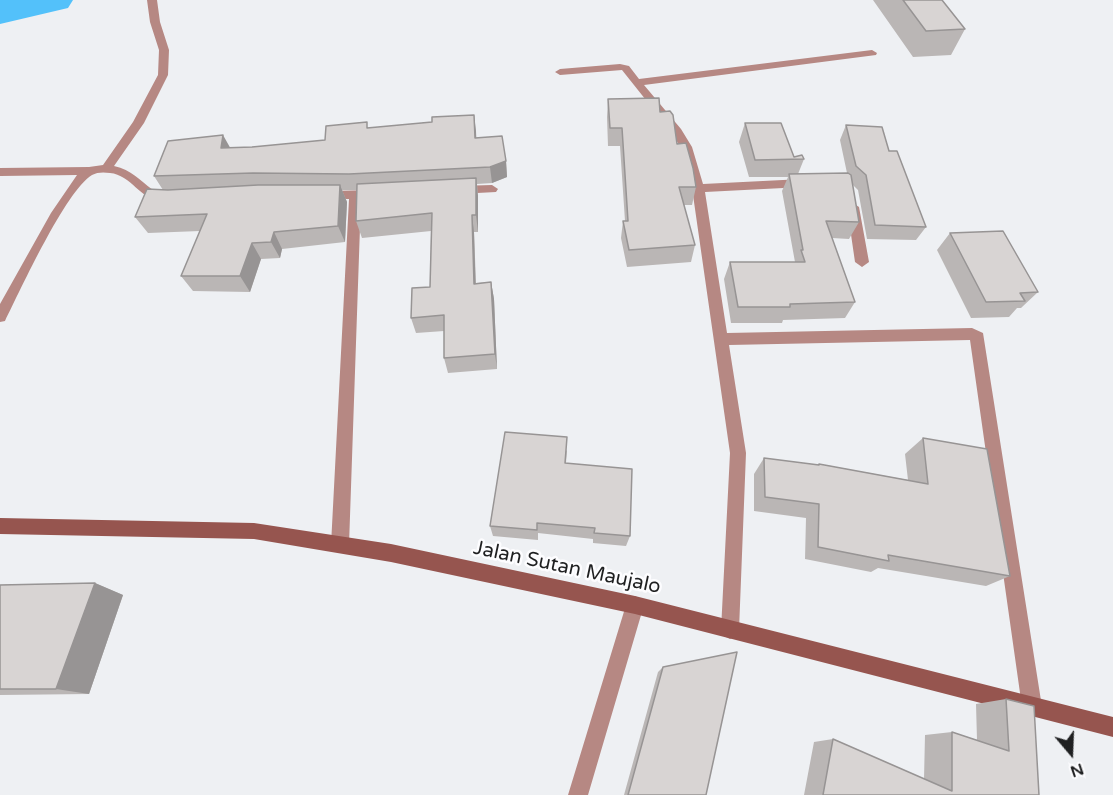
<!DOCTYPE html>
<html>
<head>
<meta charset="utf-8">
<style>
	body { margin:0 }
	#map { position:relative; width:1113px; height:795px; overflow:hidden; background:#eef0f3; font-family:"Varela Round",sans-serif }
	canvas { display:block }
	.north { position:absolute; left:1041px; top:723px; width:60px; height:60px; -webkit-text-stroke:4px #fdfdff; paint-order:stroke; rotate:161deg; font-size:16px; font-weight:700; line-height:24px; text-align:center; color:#1f2021 }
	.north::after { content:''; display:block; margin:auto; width:21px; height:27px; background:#1f2021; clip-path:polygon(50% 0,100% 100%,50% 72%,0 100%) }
</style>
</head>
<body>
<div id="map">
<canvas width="1113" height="795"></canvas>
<div class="north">N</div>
</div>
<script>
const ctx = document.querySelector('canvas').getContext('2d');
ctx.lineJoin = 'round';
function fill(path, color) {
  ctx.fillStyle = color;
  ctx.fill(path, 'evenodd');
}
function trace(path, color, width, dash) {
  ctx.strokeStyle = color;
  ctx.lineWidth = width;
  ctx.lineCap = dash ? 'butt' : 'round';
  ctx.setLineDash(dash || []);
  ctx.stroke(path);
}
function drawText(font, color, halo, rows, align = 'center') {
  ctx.font = font + ' "Varela Round",sans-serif';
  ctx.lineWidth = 5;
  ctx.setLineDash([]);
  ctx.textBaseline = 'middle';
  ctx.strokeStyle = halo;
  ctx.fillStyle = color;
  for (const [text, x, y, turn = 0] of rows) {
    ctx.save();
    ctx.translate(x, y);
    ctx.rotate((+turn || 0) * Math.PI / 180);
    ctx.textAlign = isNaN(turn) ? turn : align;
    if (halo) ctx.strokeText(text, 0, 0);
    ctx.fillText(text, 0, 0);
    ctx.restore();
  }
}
fill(new Path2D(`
	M 0,0 L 73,0 L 68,8 L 0,24 Z`), '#53c1fa');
fill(new Path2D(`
	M 147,0 L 157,0 L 160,22 L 169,50 L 168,75 L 144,123 L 114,166 C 132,170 139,180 153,190 C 158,195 165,195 170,200 L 164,204 C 140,199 131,175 110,173 C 104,172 97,172 92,175 C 65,192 21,289 5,321 L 0,322 L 0,304 L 51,213 L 77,175 L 0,176 L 0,168 L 89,167 L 103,165 L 133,122 L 158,75 L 159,50 L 150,22 Z
	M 872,50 L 877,53 L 876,55 L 644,85 L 681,129 L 692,147 L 703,184 L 803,179 L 809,183 L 803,187 L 705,192 L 727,333 L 972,328 L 983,333 L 1042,707 L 1039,714 L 1032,717 L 1025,714 L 1022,707 L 970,340 L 729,345 L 746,453 L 739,630 L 736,636 L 730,639 L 724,636 L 721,630 L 730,453 L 692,188 L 680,147 L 673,134 L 622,70 L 560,75 L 555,72 L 560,69 L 620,64 L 629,66 L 639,79 Z
	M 492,185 L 498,189 L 496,192 L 458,194 L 452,190 L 458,186 Z
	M 377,190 L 381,191 L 381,197 L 361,198 L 349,545 L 346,551 L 340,553 L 334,551 L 331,545 L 349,199 L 326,199 L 320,195 L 326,191 Z
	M 853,203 L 859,207 L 869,262 L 862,267 L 855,262 L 847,207 Z
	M 635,596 L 641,599 L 644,605 L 588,795 L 568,795 L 626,605 L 629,599 Z`), '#b68883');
fill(new Path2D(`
	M 0,518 L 254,523 L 391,544 L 635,596 L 1113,717 L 1113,737 L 635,614 L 391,562 L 254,539 L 0,534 Z`), '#96554f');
fill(new Path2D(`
	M 873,0 L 942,0 L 965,29 L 951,55 L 913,57 Z
	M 608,99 L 660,112 L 677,144 L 696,187 L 692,205 L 684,205 L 695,245 L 691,262 L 627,267 L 621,238 L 623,221 L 625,221 L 620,146 L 608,146 L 607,117 Z
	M 474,115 L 476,138 L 506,161 L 507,177 L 492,183 L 477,184 L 478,196 L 478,232 L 474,232 L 476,283 L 491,282 L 494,299 L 497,369 L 448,373 L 444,358 L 444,331 L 416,333 L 411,318 L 430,287 L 431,231 L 362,238 L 356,221 L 357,190 L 342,190 L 347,202 L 345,242 L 282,249 L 280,258 L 261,259 L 250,292 L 193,291 L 181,276 L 200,231 L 148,233 L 135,217 L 163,190 L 154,176 L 230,148 L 252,147 L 325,140 L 369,128 L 432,122 Z
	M 745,123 L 794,157 L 804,159 L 798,174 L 847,173 L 840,140 L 846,125 L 889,151 L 926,227 L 916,240 L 867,239 L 858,190 L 852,184 L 859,222 L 849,239 L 832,238 L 855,302 L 845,318 L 783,320 L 782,323 L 731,323 L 724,279 L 730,262 L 795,262 L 782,191 L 788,177 L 749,177 L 739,142 Z
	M 950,233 L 1038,292 L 1021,308 L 1017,308 L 1009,317 L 971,318 L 937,250 Z
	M 923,438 L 1010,576 L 986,586 L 878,568 L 871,572 L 805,559 L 806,518 L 754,511 L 754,474 L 764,458 L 818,465 L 819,464 L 908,480 L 905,454 Z
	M 567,450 L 566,463 L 630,536 L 626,546 L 593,543 L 593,539 L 538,533 L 538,540 L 493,536 L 490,526 Z
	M 95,583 L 123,595 L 89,694 L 0,695 L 0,585 Z
	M 663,667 L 706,795 L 624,795 L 658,672 Z
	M 1006,699 L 1039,795 L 804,795 L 814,742 L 833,739 L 924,779 L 925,735 L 952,732 L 977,740 L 976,704 Z`), '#bab6b5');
fill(new Path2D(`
	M 474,115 L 476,131 L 477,154 L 475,138 Z
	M 223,135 L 232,151 L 221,148 Z
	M 506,161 L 507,177 L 492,183 L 490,167 Z
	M 476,178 L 478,196 L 478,232 L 476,215 Z
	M 340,185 L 347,202 L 345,242 L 338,226 Z
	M 472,215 L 474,232 L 476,300 L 474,284 Z
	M 274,232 L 282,249 L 280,258 L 271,242 Z
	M 252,243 L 261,259 L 250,292 L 240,276 Z
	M 491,282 L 494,299 L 497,369 L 495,354 Z
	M 95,583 L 123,595 L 89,694 L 56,689 Z`), '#979494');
const building = new Path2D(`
	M 903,0 L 942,0 L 965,29 L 926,31 Z
	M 659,98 L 660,112 L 670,111 L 673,115 L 677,144 L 686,143 L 693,168 L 696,187 L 679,187 L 695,245 L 629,250 L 623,221 L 628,221 L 622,128 L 610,128 L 608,99 Z
	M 474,115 L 475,138 L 502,136 L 506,161 L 490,167 L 349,174 L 253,173 L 154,176 L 168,141 L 223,135 L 221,148 L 252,147 L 325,140 L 326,126 L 367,122 L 367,128 L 432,122 L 432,117 Z
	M 745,123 L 781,123 L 794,157 L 802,155 L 804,159 L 755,160 Z
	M 846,125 L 882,127 L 889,151 L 897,151 L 926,227 L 875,225 L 866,175 L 856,166 Z
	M 848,173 L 851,175 L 859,222 L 826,221 L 855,302 L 790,304 L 790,307 L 738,307 L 730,262 L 805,262 L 801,250 L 803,250 L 789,174 Z
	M 476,178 L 476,215 L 472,215 L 474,284 L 491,282 L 495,354 L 444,358 L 444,315 L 411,318 L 412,288 L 430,287 L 432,213 L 356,221 L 357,184 Z
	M 258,185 L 340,185 L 338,226 L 274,232 L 271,242 L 252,243 L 240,276 L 181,276 L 207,214 L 135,217 L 147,189 L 168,190 Z
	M 1003,231 L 1038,292 L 1020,293 L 1025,301 L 986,302 L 950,233 Z
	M 505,432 L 567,437 L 565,463 L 632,469 L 630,536 L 594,533 L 595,528 L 537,523 L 537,530 L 490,526 Z
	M 923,438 L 987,449 L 1010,576 L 888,555 L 889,561 L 818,547 L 819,504 L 765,497 L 764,458 L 819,465 L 819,464 L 928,484 Z
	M 95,583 L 56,689 L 0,689 L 0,585 Z
	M 737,652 L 706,795 L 628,795 L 663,667 Z
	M 1006,699 L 1034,706 L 1039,795 L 823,795 L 833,739 L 952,791 L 952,732 L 1009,751 Z`);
fill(building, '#d8d4d3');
trace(building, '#979494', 1.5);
drawText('20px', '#1f2021', '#fdfdff', [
	["Jalan Sutan Maujalo",567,568,12]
]);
</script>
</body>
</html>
